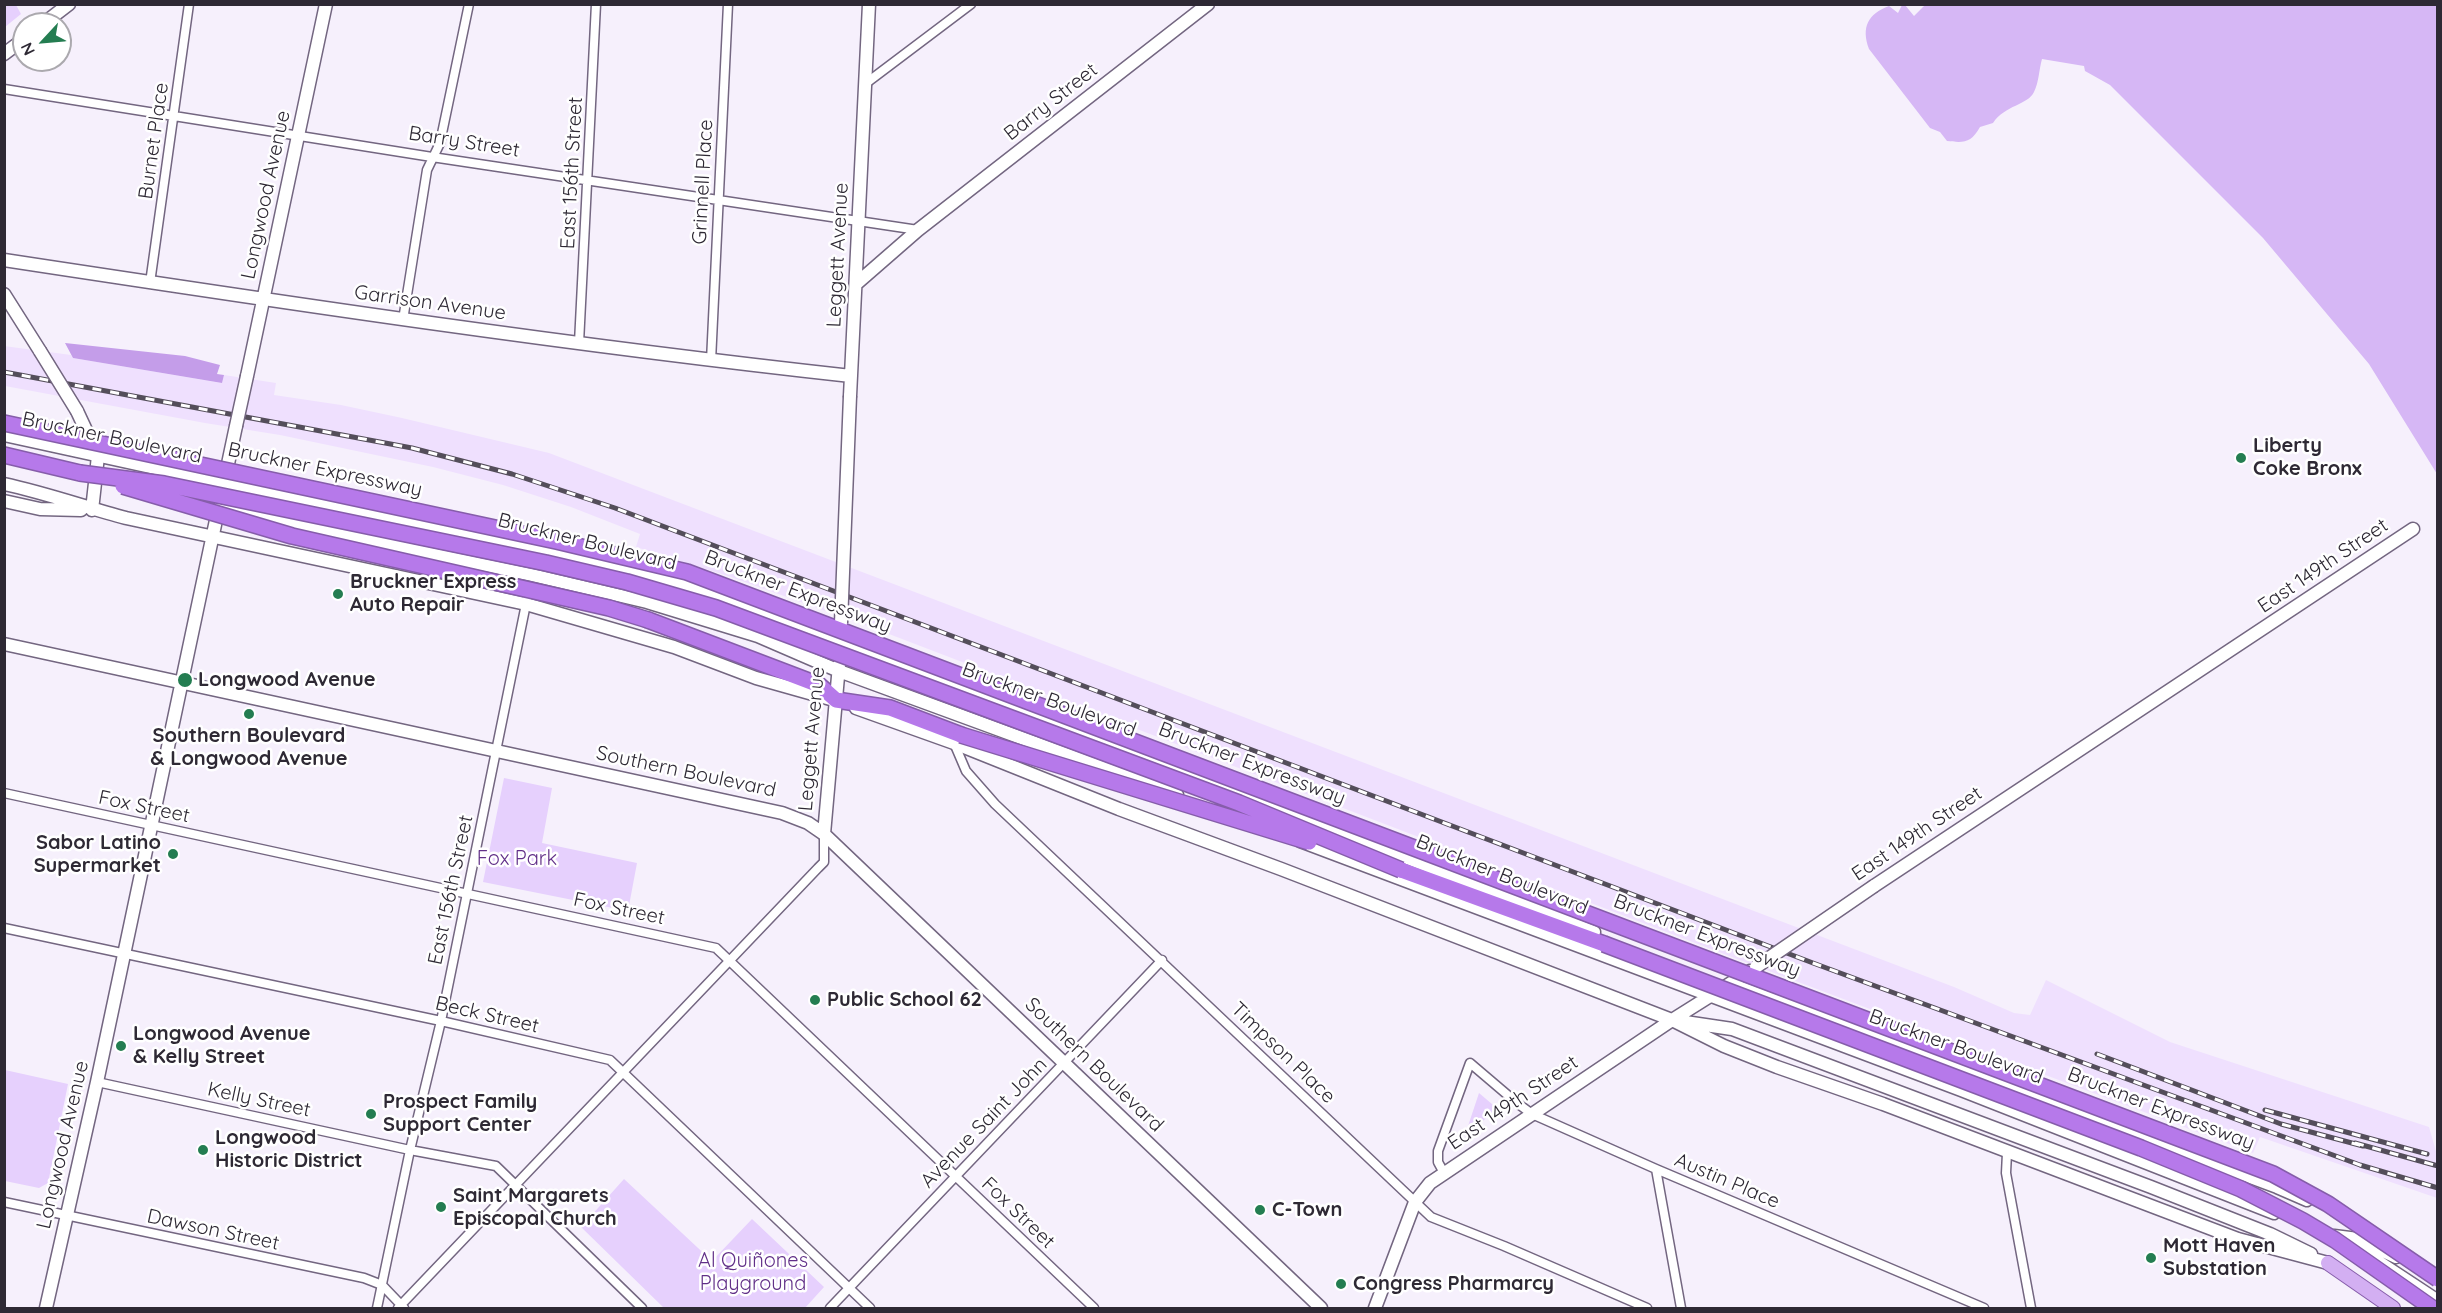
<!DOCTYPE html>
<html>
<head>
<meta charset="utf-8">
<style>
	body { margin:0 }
	#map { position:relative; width:2442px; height:1313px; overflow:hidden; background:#f6f0fc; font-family:Quicksand,sans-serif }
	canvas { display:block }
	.frame { position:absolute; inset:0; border:6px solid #2e2934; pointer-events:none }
	.north { position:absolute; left:12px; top:12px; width:60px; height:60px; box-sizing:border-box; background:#fff; border:2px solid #aba9ae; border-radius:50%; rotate:244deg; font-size:16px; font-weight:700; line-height:24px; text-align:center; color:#2e2934 }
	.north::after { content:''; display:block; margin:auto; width:21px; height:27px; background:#247d51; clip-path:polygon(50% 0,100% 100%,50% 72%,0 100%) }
</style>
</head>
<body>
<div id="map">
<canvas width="2442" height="1313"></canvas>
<div class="frame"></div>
<div class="north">N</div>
</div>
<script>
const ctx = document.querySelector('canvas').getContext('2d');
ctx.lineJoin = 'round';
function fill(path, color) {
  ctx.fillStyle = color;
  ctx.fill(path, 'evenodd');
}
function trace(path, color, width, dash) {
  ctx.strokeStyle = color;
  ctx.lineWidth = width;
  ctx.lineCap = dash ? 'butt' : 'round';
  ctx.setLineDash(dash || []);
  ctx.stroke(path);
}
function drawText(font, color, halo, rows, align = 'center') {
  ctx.font = font + ' Quicksand,sans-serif';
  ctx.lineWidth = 5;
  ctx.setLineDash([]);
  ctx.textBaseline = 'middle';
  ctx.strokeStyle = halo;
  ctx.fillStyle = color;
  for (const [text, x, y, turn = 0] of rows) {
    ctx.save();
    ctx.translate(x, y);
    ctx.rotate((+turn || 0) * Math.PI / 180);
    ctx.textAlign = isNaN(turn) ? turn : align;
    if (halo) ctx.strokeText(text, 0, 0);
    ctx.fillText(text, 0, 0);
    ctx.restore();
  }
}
fill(new Path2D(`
	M 4,346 L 71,355 L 73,358 L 222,383 L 224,375 L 276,383 L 274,395 L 341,405 L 402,418 L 549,453 L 1954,987 L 2014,1013 L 2030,1015 L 2046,980 L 2170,1042 L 2429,1127 L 2437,1155 L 2437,1198 L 2260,1137 L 2253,1153 L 1737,959 L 876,629 L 731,577 L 636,547 L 640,534 L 571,507 L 503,485 L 433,467 L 280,435 L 205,423 L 5,386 Z`), '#efe0fe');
fill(new Path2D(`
	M 5,4 L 16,5 L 21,14 L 5,27 Z
	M 504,778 L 552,788 L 542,843 L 637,863 L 628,911 L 483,882 Z
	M 5,1070 L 68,1084 L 48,1183 L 39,1188 L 5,1181 Z
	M 1479,1093 L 1499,1110 L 1466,1132 Z
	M 624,1179 L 712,1261 L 752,1219 L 824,1287 L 805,1308 L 664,1308 L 581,1227 Z`), '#e6d0fd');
fill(new Path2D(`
	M 65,343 L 185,356 L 220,365 L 217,374 L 224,375 L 222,383 L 73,358 Z`), '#c49de9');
fill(new Path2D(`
	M 1925,5 L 2437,5 L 2437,474 L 2369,364 L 2263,238 L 2110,85 L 2085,71 L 2084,66 L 2042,59 C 2039,69 2039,82 2034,92 C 2028,105 2005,105 1993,123 L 1980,127 C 1971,143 1964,143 1947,141 L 1940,132 L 1930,128 L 1869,49 C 1861,27 1868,14 1889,6 L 1898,13 L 1902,5 L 1905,5 L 1914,16 Z`), '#d6b7f5');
const street = new Path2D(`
	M 865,84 L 971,4
	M 4,89 L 432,157 L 918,230
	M 150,283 L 189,4
	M 403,320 L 427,170 L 440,143 L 469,4
	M 579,343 L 596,4
	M 711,361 L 728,4
	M 954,743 L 966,771 L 995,804 L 1431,1217 L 1504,1246 L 1647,1308
	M 4,793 L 716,948 L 1094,1308
	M 4,928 L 441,1021 L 610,1060 L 870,1308
	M 97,1082 L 410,1150 L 496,1166 L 642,1308
	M 2007,1153 L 2006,1173 L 2031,1308
	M 1656,1169 L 1681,1308
	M 1444,1173 L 1438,1162 L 1438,1151 L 1470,1063 L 1517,1103 L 1532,1114 L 1656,1169 L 1984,1308
	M 4,1202 L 364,1278 L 382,1285 L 404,1308
	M 377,1308 L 410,1150 L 441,1021 L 527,599
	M 398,1308 L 818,868 L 824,862 L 824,834
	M 830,1308 L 1162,960`);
const secondary = new Path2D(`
	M 43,24 L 69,4
	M 4,54 L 24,39
	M 4,260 C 286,303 568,345 851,376
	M 856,284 L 918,230 L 1208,4
	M 4,294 L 40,351
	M 247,376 L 326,4
	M 850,396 L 869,4
	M 77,411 L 98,456 L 92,510
	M 4,435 L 283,496 L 537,548 L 690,587 L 1213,781 L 1594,932
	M 225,478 L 236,426
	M 4,484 C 46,493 85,507 126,518 L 526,604 L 674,647 L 756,678 L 834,700
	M 182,497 L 220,505 L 280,522 L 532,575 L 647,602 L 758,636 L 839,671 L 1177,795
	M 4,501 L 40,509 L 81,510
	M 4,644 L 782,813 L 808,823 L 824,834 L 1321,1308
	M 856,708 L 954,743 L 1119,809 L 1281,869 L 1672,1020 L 1724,1046 L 1777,1067 L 1883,1104 L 2238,1239 L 2328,1263
	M 824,834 L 839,665
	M 1300,841 L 1961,1090 L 2274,1213
	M 1874,886 L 2413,529
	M 1742,988 L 2277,1187 L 2307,1200
	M 1685,1022 L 1732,1029 L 2151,1187 L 2270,1234 L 2311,1254
	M 2334,1236 L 2358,1239 L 2396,1257
	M 2353,1245 L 2438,1301
	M 46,1308 L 97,1082 L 219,506
	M 1375,1308 L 1415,1202 L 1430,1183 L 1672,1020 L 1750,971`);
const primary = new Path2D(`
	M 2328,1263 L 2393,1308`);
const highway = new Path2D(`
	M 4,455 L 80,473
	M 648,620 L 819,685 L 836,700 L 890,708 L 961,735
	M 1401,870 L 1604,944`);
trace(street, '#736680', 11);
trace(secondary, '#736680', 15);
trace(primary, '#865daa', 16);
trace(highway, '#865daa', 18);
trace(street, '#fff', 8);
trace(secondary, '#fff', 12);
trace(primary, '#d3aff2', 14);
trace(highway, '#b679ea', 15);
const rail = new Path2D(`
	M 4,372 L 412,448 L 512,474 L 615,508 L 1813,963 L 2360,1165 L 2438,1188
	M 2097,1054 L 2281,1124 L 2363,1146
	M 2265,1110 L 2427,1154
	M 2355,1143 L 2438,1166`);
trace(rail, '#544e5a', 5);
trace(rail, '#fff', 3, [9]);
const secondaryBridge = new Path2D(`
	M 40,351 L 77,411
	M 236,426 L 247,376
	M 841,623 L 850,396
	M 1756,967 L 1874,886`);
const highwayBridge = new Path2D(`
	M 4,423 L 556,541 L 687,572 L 2273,1174 L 2328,1204 L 2438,1279
	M 80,473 L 164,484 L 546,563 L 627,582 L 716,608 L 1239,803 L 1401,870
	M 123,486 L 292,536 L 609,608 L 648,620
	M 961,735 L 1309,842
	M 1604,944 L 2141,1148 L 2241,1189 L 2303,1221 L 2335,1240 L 2432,1308`);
trace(secondaryBridge, '#736680', 15, []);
trace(highwayBridge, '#865daa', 18, []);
trace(secondaryBridge, '#fff', 12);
trace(highwayBridge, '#b679ea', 15);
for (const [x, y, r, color] of [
	[2241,458,6,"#247d51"],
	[338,594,6,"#247d51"],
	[185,680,8,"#247d51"],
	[249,714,6,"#247d51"],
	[173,854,6,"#247d51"],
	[815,1000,6,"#247d51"],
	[121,1046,6,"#247d51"],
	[371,1114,6,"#247d51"],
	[203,1150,6,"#247d51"],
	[441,1207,6,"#247d51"],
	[1260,1210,6,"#247d51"],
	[2151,1258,6,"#247d51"],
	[1341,1284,6,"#247d51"]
]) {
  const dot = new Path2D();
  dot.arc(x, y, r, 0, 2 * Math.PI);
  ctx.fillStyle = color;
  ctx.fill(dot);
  trace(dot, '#fff', 2);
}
drawText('20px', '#2e2934', '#fff', [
	["Barry Street",1051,102,-38],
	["Burnet Place",154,141,-82],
	["Barry Street",464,142,9],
	["East 156th Street",572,173,-87],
	["Grinnell Place",703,182,-87],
	["Longwood Avenue",266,195,-78],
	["Leggett Avenue",838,255,-87],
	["Garrison Avenue",430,303,8],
	["Bruckner Boulevard",112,438,12],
	["Bruckner Expressway",325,470,12],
	["Bruckner Boulevard",587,542,14],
	["East 149th Street",2323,566,-34],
	["Bruckner Expressway",798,592,21],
	["Bruckner Boulevard",1049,700,20],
	["Leggett Avenue",812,739,-85],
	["Bruckner Expressway",1252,764,21],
	["Southern Boulevard",686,772,12],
	["Fox Street",144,807,12],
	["East 149th Street",1917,834,-34],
	["Bruckner Boulevard",1502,875,22],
	["East 156th Street",451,890,-78],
	["Fox Street",619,909,12],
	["Bruckner Expressway",1707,936,21],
	["Beck Street",487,1015,13],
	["Bruckner Boulevard",1956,1047,20],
	["Timpson Place",1283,1053,44],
	["Southern Boulevard",1094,1065,44],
	["Kelly Street",259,1100,12],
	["East 149th Street",1513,1103,-34],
	["Bruckner Expressway",2161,1109,21],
	["Avenue Saint John",984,1123,-46],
	["Longwood Avenue",63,1145,-77],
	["Austin Place",1727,1181,23],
	["Fox Street",1018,1213,44],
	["Dawson Street",213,1230,12]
]);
drawText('bold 20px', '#2e2934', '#fff', [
	["Liberty",2253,446],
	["Coke Bronx",2253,469],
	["Bruckner Express",350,582],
	["Auto Repair",350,605],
	["Longwood Avenue",198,680],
	["Southern Boulevard",249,736,"center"],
	["& Longwood Avenue",249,759,"center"],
	["Sabor Latino",161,843,"right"],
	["Supermarket",161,866,"right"],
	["Public School 62",827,1000],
	["Longwood Avenue",133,1034],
	["& Kelly Street",133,1057],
	["Prospect Family",383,1102],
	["Support Center",383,1125],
	["Longwood",215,1138],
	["Historic District",215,1161],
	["Saint Margarets",453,1196],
	["Episcopal Church",453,1219],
	["C-Town",1272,1210],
	["Mott Haven",2163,1246],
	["Substation",2163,1269],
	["Congress Pharmarcy",1353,1284]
], 'left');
drawText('20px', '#612f88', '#fff', [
	["Fox Park",517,859],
	["Al Quiñones",753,1261],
	["Playground",753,1284]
]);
</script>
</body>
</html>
